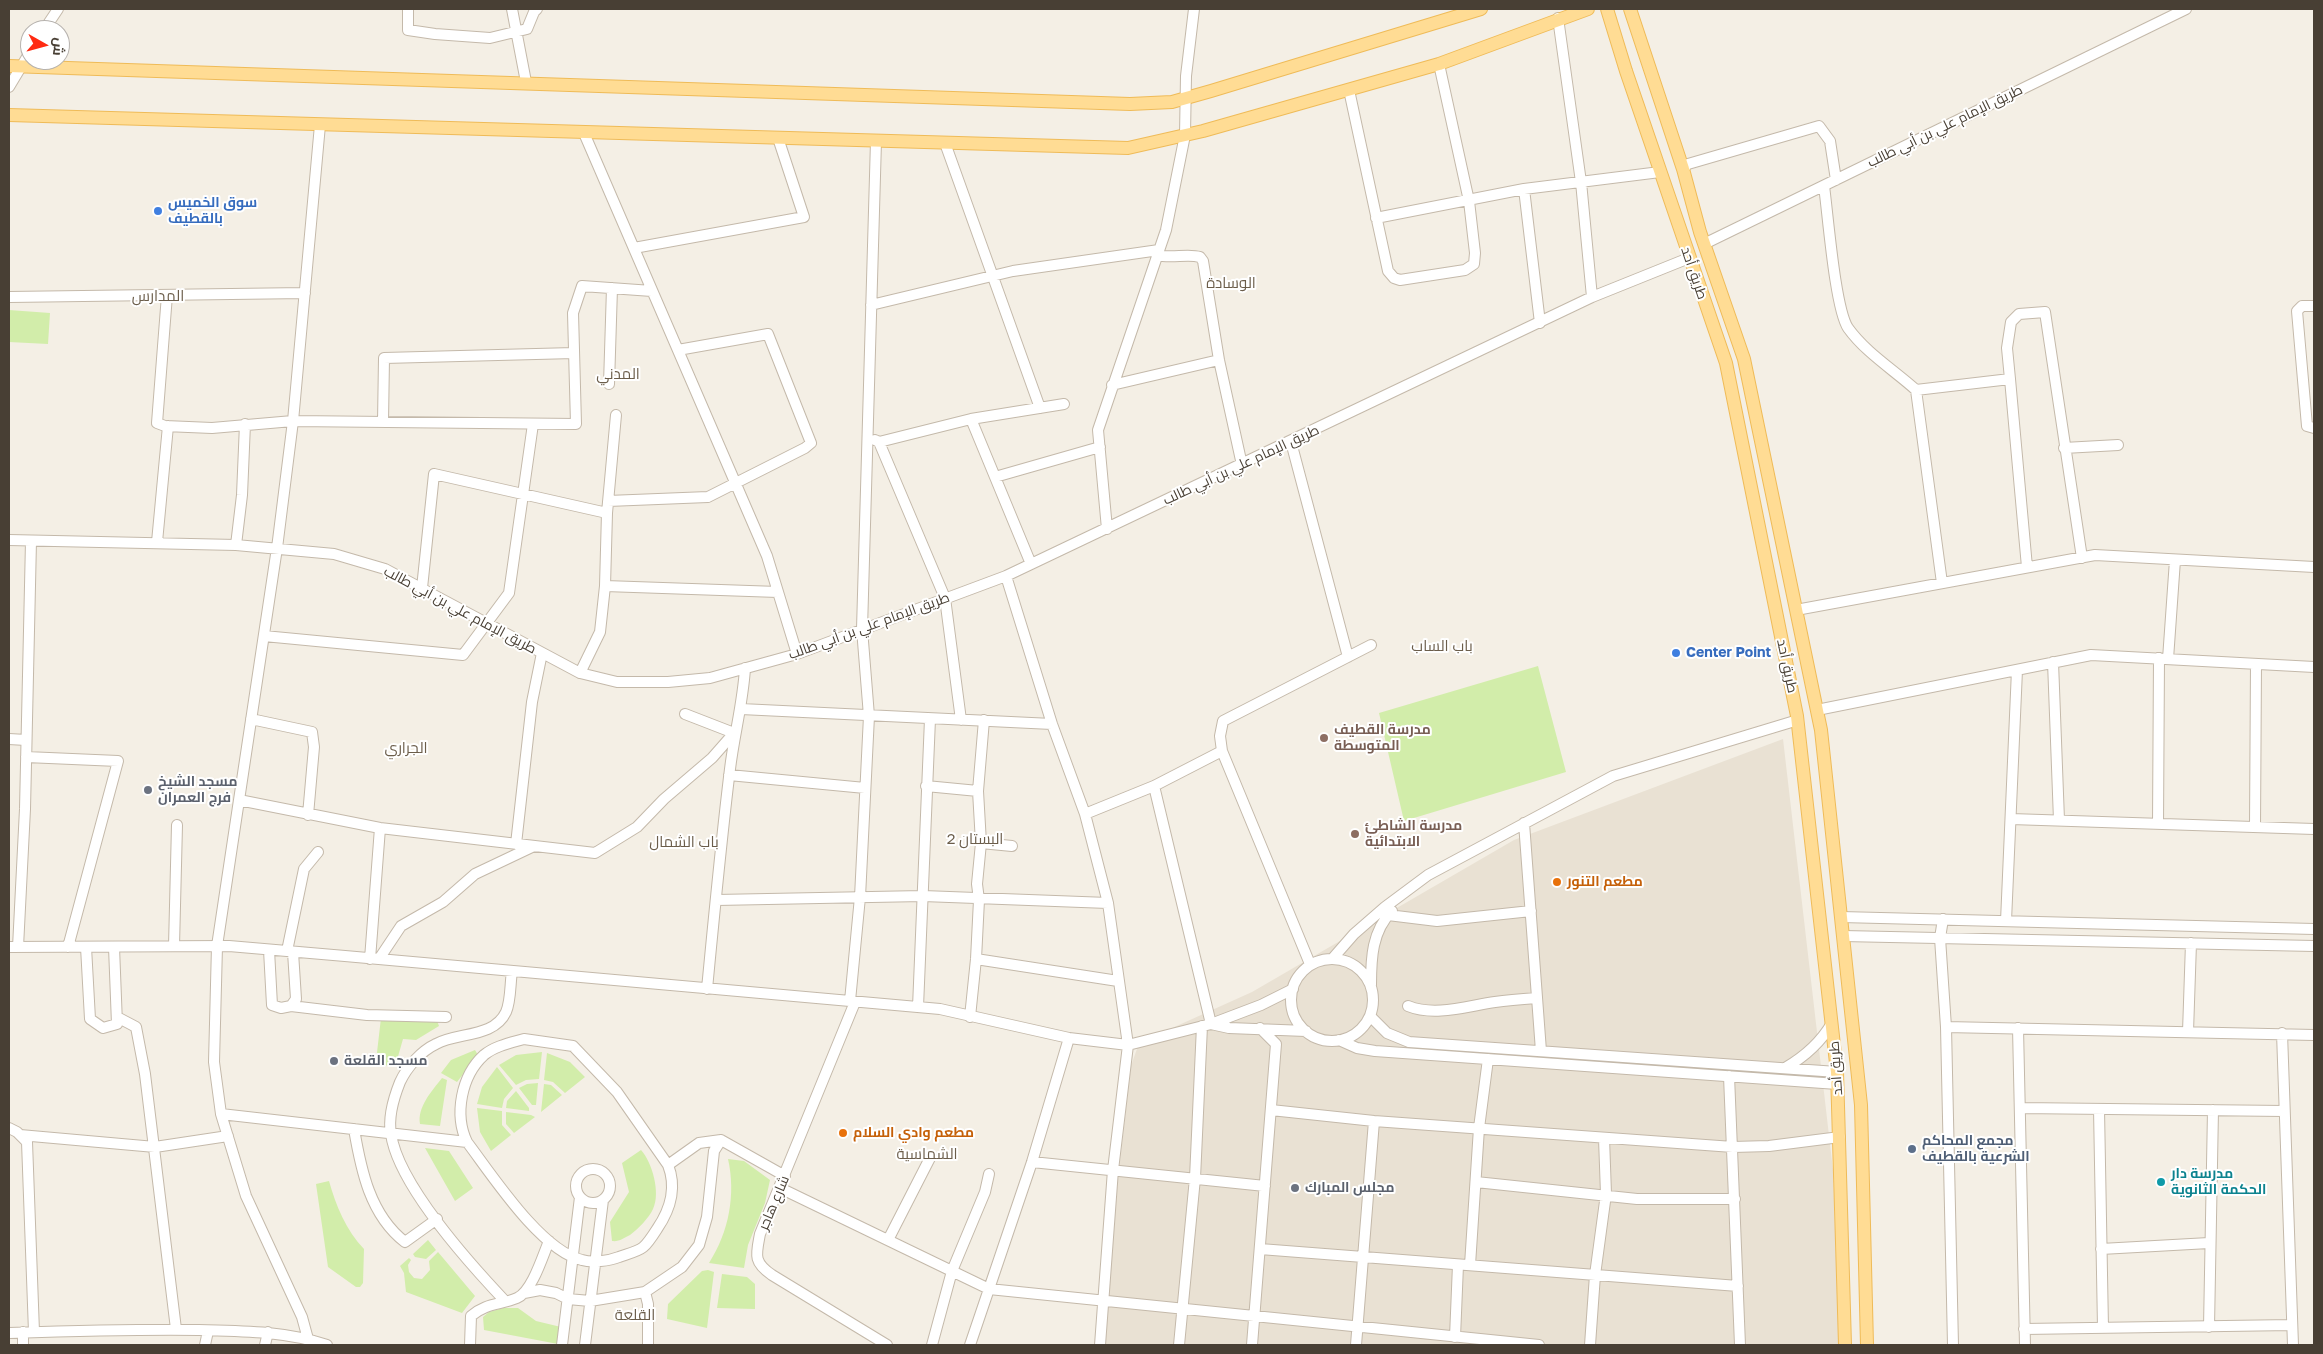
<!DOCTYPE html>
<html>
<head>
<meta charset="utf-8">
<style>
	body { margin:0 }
	#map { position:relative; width:2323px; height:1354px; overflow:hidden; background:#f4efe5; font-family:"Golos Text",Cairo,sans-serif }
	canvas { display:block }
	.frame { position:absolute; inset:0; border:10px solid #483f34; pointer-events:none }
	.north { position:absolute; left:20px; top:20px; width:50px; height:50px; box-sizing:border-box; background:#fff; border:1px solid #b6b2ae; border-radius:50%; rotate:97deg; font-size:14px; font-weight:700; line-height:20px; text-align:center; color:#483f34 }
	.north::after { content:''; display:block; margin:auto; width:18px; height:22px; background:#ff2b12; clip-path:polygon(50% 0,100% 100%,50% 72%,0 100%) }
</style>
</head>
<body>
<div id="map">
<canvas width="2323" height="1354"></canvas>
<div class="frame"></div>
<div class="north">ش</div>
</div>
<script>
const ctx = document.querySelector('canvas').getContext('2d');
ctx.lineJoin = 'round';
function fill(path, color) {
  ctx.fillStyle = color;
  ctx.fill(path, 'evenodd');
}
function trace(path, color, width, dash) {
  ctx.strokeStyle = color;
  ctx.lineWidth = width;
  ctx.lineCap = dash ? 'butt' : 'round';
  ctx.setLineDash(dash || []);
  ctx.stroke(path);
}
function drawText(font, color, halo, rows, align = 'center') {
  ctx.font = font + ' "Golos Text",Cairo,sans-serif';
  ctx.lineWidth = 4;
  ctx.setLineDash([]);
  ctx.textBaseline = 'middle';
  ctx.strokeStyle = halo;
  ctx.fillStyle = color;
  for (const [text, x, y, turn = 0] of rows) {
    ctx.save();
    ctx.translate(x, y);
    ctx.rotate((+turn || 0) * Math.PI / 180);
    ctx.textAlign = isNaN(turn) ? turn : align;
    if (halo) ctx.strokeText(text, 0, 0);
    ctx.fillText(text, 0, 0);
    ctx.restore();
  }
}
fill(new Path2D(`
	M 1783,739 L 1833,1170 L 1839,1345 L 1099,1345 L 1131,1066 L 1139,1043 L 1252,992 L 1514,840 Z`), '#e9e1d3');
fill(new Path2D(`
	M 9,310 L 50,313 L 48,344 L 9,342 Z
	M 1538,666 L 1566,772 L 1404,821 L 1379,713 Z
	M 381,1018 L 436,1018 L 439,1026 L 416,1040 L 403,1039 L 397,1060 L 388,1066 L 376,1061 Z
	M 475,1050 L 478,1055 L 457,1082 L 441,1073 L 451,1060 Z
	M 542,1052 L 539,1079 L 526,1080 L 516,1085 L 499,1065 L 516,1055 Z
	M 547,1053 L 570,1062 L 585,1077 L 565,1093 L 553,1082 L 544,1080 Z
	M 497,1067 L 513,1088 L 504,1099 L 502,1108 L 477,1104 L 482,1087 Z
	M 442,1078 L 447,1080 L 440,1126 L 420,1124 C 417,1107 432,1091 442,1078 Z
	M 538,1083 L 536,1105 L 532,1105 L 519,1088 L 527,1084 Z
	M 544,1084 L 551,1085 L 562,1095 L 541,1112 Z
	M 516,1091 L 529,1108 L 529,1111 L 506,1108 L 507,1101 Z
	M 477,1108 L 502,1111 L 502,1125 L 511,1135 L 491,1151 L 480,1132 Z
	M 506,1112 L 531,1115 L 535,1117 L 514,1133 L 506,1124 Z
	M 425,1148 L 449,1151 L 473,1188 L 455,1201 Z
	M 641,1150 C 652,1162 661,1193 653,1209 C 649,1218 638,1229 630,1235 C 624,1238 619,1242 612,1241 L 610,1222 L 629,1192 L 622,1163 Z
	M 728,1159 L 744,1161 L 770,1180 L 765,1203 L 748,1245 L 744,1268 L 709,1263 C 729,1232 736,1194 728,1159 Z
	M 329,1181 C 336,1206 346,1230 364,1249 L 363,1283 L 360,1287 L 356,1287 L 328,1267 L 316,1184 Z
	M 428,1240 L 436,1250 L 426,1259 L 415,1257 L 413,1254 Z
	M 438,1252 L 475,1296 L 462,1313 L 406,1292 L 404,1273 L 400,1266 L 409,1258 L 411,1260 L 408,1265 L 409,1272 L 414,1278 L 422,1279 L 430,1270 L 429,1261 Z
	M 708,1270 L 714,1272 L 707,1328 L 667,1319 L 668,1304 L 702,1271 Z
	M 722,1274 L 747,1277 L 755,1284 L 755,1309 L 717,1308 Z
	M 503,1308 L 518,1308 L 536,1321 L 561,1327 L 558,1344 L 484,1330 L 483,1317 L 489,1312 Z`), '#d2edaa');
const minor = new Path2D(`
	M 408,9 L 408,30 L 435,34 L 490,38 L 527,29 L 534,12 L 537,9
	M 512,9 L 526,82
	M 1558,18 L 1581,182 L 1592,297
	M 44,30 L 58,9
	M 9,87 L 30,52
	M 1349,90 L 1388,271 L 1394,278 L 1400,280 L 1465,270 L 1474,264 L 1475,253 L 1469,201 L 1439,64
	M 584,133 L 767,556 L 797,654
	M 945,143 L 1040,408
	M 1683,169 L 1688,164 L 1819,126 L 1830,141 L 1836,180
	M 1824,186 C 1828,215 1835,308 1848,328 C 1866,353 1894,370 1916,390 L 1942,583
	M 1524,189 L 1540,323
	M 1376,218 L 1524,189 L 1660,172
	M 1704,244 L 2186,9
	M 634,248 L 804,217 L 778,138
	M 1157,255 C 1172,259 1187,253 1200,257 L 1203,261 L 1219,360 L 1242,465
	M 167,295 L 157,423 L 165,426 L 212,428 L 293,421 L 576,424 L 573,313 L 582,286 L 652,291
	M 9,297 L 305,293
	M 871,305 L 1013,271 L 1159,250
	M 2314,306 L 2302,306 L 2297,311 L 2307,426 L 2314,428
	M 2010,379 L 2007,348 L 2011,322 L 2019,314 L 2045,312 L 2082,558
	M 609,384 L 612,288
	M 1112,385 L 1219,360
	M 1916,390 L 2010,379 L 2027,567
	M 971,419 L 1031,564
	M 383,422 L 384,358 L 574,353
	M 875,440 L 879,442 L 971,419 L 1064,404
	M 879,442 L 945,598 L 961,720
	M 1291,442 L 1348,657
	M 2064,448 L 2118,445
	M 995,477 L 1100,447
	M 608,501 L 708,497 L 805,448 L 811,443 L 768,334 L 678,350
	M 1107,529 L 1098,430 L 1166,230 L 1185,135 L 1186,76 L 1194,9
	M 9,540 L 236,545 L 334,554 L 385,569 L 580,673 L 617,682 L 668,682 L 710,678 L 797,654 L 1006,576 L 1592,297 L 1689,258
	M 157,542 L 168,426
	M 236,545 L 242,495 L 245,424
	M 1006,576 L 1052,724 L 1085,814 L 1108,903 L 1128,1045 L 1113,1170 L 1100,1345
	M 605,586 L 778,592
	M 422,588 L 434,474 L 607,513
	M 1796,610 L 2095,555 L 2314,567
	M 264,636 L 463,655 L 509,593 L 533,424
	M 2168,659 L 2175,560
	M 2053,662 L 2059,820
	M 580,673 L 600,632 L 605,586 L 607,513 L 616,415
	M 741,709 L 1052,724
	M 1817,710 L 2091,655 L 2314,667
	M 251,719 L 312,732 L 314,747 L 308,815
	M 9,739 L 26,740
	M 26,757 L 118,761 L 68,947
	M 729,775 L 865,788
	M 926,786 L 978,791
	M 1154,786 L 1211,1024
	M 239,800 L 380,828 L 595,853 L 637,827 L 664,799 L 712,758 L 734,733 L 685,714
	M 1085,814 L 1154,786 L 1222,751
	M 2011,819 L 2314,829
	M 1524,823 L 1541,1051
	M 2158,824 L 2159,658
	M 2255,827 L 2256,664
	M 981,843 L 1012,846
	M 516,844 L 532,702 L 542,653
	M 716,900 L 923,896 L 1108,903
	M 1388,915 L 1437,921 L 1531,911
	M 1841,917 L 2314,929
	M 1943,919 L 1940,938 L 1946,1027 L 1953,1345
	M 2006,921 L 2017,670
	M 1843,936 L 2314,946
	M 174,946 L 177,825
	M 9,947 L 229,946 L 345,956 L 940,1009 L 1069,1038 L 1128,1045 L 1211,1024 L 1261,1005 L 1293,989
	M 18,947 L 25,809 L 31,541
	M 86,947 L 90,1019 L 103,1028 L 117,1024 L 114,947
	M 269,950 L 272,1005 L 281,1008 L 291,1006 L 296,999 L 293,952
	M 287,951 L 304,869 L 318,852
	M 1333,958 L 1354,934 L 1385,907 L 1428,875 L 1613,776 L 1798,720
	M 370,959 L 380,828
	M 379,959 L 401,926 L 443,902 L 475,874 L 534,846
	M 976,959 L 1118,981
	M1291 1000a41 41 0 1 1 82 0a41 41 0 1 1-82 0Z
	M 1310,964 L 1222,751 L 1220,736 L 1223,721 L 1371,645
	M 1371,985 C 1371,958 1372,931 1392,911
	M 707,989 C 714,916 721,842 730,769 C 734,735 743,703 745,668
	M 850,1001 L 860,897 L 869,716 L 862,629 L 876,141
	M 855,1002 L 760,1234 C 756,1255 753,1262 772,1275 L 887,1345
	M 291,1006 L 367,1015 L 446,1017
	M 1408,1006 C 1435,1017 1467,1006 1495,1002 C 1509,1000 1523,999 1537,998
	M 918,1007 L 930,719
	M 1370,1016 L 1387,1033 L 1409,1042 L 1837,1072
	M 117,1017 L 136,1027 L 145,1074 L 176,1329
	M 970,1017 L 976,959 L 979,900 L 977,884 L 981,843 L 978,791 L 984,720
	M 1211,1024 L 1229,1028 L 1306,1031
	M 1946,1027 L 2314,1035
	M 2018,1028 L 2025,1345
	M 2188,1032 L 2191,943
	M 2282,1033 L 2293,1345
	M 524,1039 L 573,1046 L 617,1092 L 668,1165 C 677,1188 670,1210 657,1229 C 643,1251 643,1249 619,1257 C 609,1261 592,1263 582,1260 C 541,1251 492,1175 467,1142 C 454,1115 461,1076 484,1055 C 495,1046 510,1043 524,1039 Z
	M 1339,1040 L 1357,1048 L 1375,1051 L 1837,1084
	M 1785,1068 C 1804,1057 1821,1042 1832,1023
	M 1729,1076 L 1740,1345
	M 2020,1108 L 2284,1111
	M 2099,1109 L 2103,1328
	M 1271,1110 L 1374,1121 L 1733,1147 L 1769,1146 L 1840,1137
	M 221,1114 L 467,1142
	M 9,1128 L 17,1132 L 27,1142 L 34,1332
	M 354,1129 C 361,1170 370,1215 405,1242 L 437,1219
	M 20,1135 L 155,1147 L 228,1136
	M 1032,1162 L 1265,1186
	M 668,1165 L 699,1143 L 721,1140 L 785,1176
	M576 1186a17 17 0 1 1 34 0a17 17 0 1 1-34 0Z
	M 1476,1182 L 1637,1199 L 1735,1199
	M 780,1188 L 989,1289 L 1539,1345
	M 888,1240 L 931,1156
	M 1260,1249 L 1738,1286
	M 2101,1249 L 2209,1243
	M 1470,1265 L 1479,1128 L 1488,1059
	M 645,1292 L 648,1304 L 648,1345
	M 524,1293 L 540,1290 L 556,1293 L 568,1299 L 590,1301 L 645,1292 L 682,1267 L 699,1245 L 707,1217 L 714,1151 L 721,1140
	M 505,1301 C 470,1264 398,1184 391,1134 C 388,1118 394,1097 400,1082 C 407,1067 421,1051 436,1044 C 457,1032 494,1038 506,1012 C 511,1001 510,984 512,971
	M 2209,1327 L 2213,1110
	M 2024,1329 L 2292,1325
	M 23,1332 L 23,1345
	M 9,1333 C 72,1331 136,1329 199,1330 C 243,1331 285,1331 327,1345
	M 1455,1337 L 1458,1265
	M 205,1345 L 208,1331
	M 265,1345 L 268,1332
	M 314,1345 L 308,1339 L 302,1317 L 246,1196 L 221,1114 L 214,1062 L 217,946 L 277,548 L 293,421 L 320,125
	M 470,1345 L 471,1316 C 486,1303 500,1305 517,1298 C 532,1292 543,1255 549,1241
	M 562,1345 L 580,1197
	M 585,1345 L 603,1200
	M 932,1345 L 952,1271 L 985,1192 L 989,1174
	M 970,1345 L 1032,1162 L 1069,1038
	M 1179,1345 L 1195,1178 L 1202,1026
	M 1252,1345 L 1276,1044 L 1260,1028
	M 1356,1345 L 1374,1121
	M 1590,1345 L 1595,1275 L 1606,1194 L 1604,1138`);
const major = new Path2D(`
	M 1607,9 L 1626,71 L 1726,363 L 1797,716 L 1837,1072 L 1845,1345
	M 1630,9 L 1683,169 L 1700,232 L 1744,359 L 1821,730 L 1861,1105 L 1867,1345
	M 9,66 L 1130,104 L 1172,102 L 1211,91 L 1481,9
	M 9,115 L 1128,148 L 1203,131 L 1439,64 L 1588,9`);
trace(minor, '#c4b9aa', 12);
trace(major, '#efbb58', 14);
trace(minor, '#fff', 10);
trace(major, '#ffdc94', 12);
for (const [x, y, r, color] of [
	[158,211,5,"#3f7fe0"],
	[1676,653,5,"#3f7fe0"],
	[1324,738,5,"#8d6e63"],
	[148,790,5,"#6b7280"],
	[1355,834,5,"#8d6e63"],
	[1557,882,5,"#e8710a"],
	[334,1061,5,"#6b7280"],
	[843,1133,5,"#e8710a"],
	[1912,1149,5,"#5c6f8a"],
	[2161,1182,5,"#0f9aa8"],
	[1295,1188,5,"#6b7280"]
]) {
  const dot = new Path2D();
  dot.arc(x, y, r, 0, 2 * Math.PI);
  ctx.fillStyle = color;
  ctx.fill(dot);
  trace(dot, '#fff', 2);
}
drawText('14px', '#483f34', '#fff', [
	["طريق الإمام علي بن أبي طالب",1945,126,-26],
	["طريق أحد",1694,273,71],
	["طريق الإمام علي بن أبي طالب",1241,465,-25],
	["طريق الإمام علي بن أبي طالب",460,610,28],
	["طريق الإمام علي بن أبي طالب",869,626,-20],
	["طريق أحد",1787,666,78],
	["طريق أحد",1836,1068,-94],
	["شارع هاجر",774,1203,-67]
]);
drawText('bold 14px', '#366cbe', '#fff', [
	["سوق الخميس",168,203],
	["بالقطيف",168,219],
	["Center Point",1686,653]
], 'left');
drawText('bold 14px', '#785e54', '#fff', [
	["مدرسة القطيف",1334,730],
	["المتوسطة",1334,746],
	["مدرسة الشاطئ",1365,826],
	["الابتدائية",1365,842]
], 'left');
drawText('bold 14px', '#5b616d', '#fff', [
	["مسجد الشيخ",158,782],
	["فرج العمران",158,798],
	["مسجد القلعة",344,1061],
	["مجلس المبارك",1305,1188]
], 'left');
drawText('bold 14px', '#c56008', '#fff', [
	["مطعم التنور",1567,882],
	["مطعم وادي السلام",853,1133]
], 'left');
drawText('bold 14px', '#4e5e75', '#fff', [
	["مجمع المحاكم",1922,1141],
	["الشرعية بالقطيف",1922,1157]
], 'left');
drawText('bold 14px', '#0d838f', '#fff', [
	["مدرسة دار",2171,1174],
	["الحكمة الثانوية",2171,1190]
], 'left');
drawText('15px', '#6b5d4a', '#fff', [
	["الوسادة",1231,283],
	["المدارس",158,296],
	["المدني",618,374],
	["باب الساب",1442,646],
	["الجراري",406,748],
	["البستان 2",975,839],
	["باب الشمال",684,842],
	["الشماسية",927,1154],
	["القلعة",635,1315]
]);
</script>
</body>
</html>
